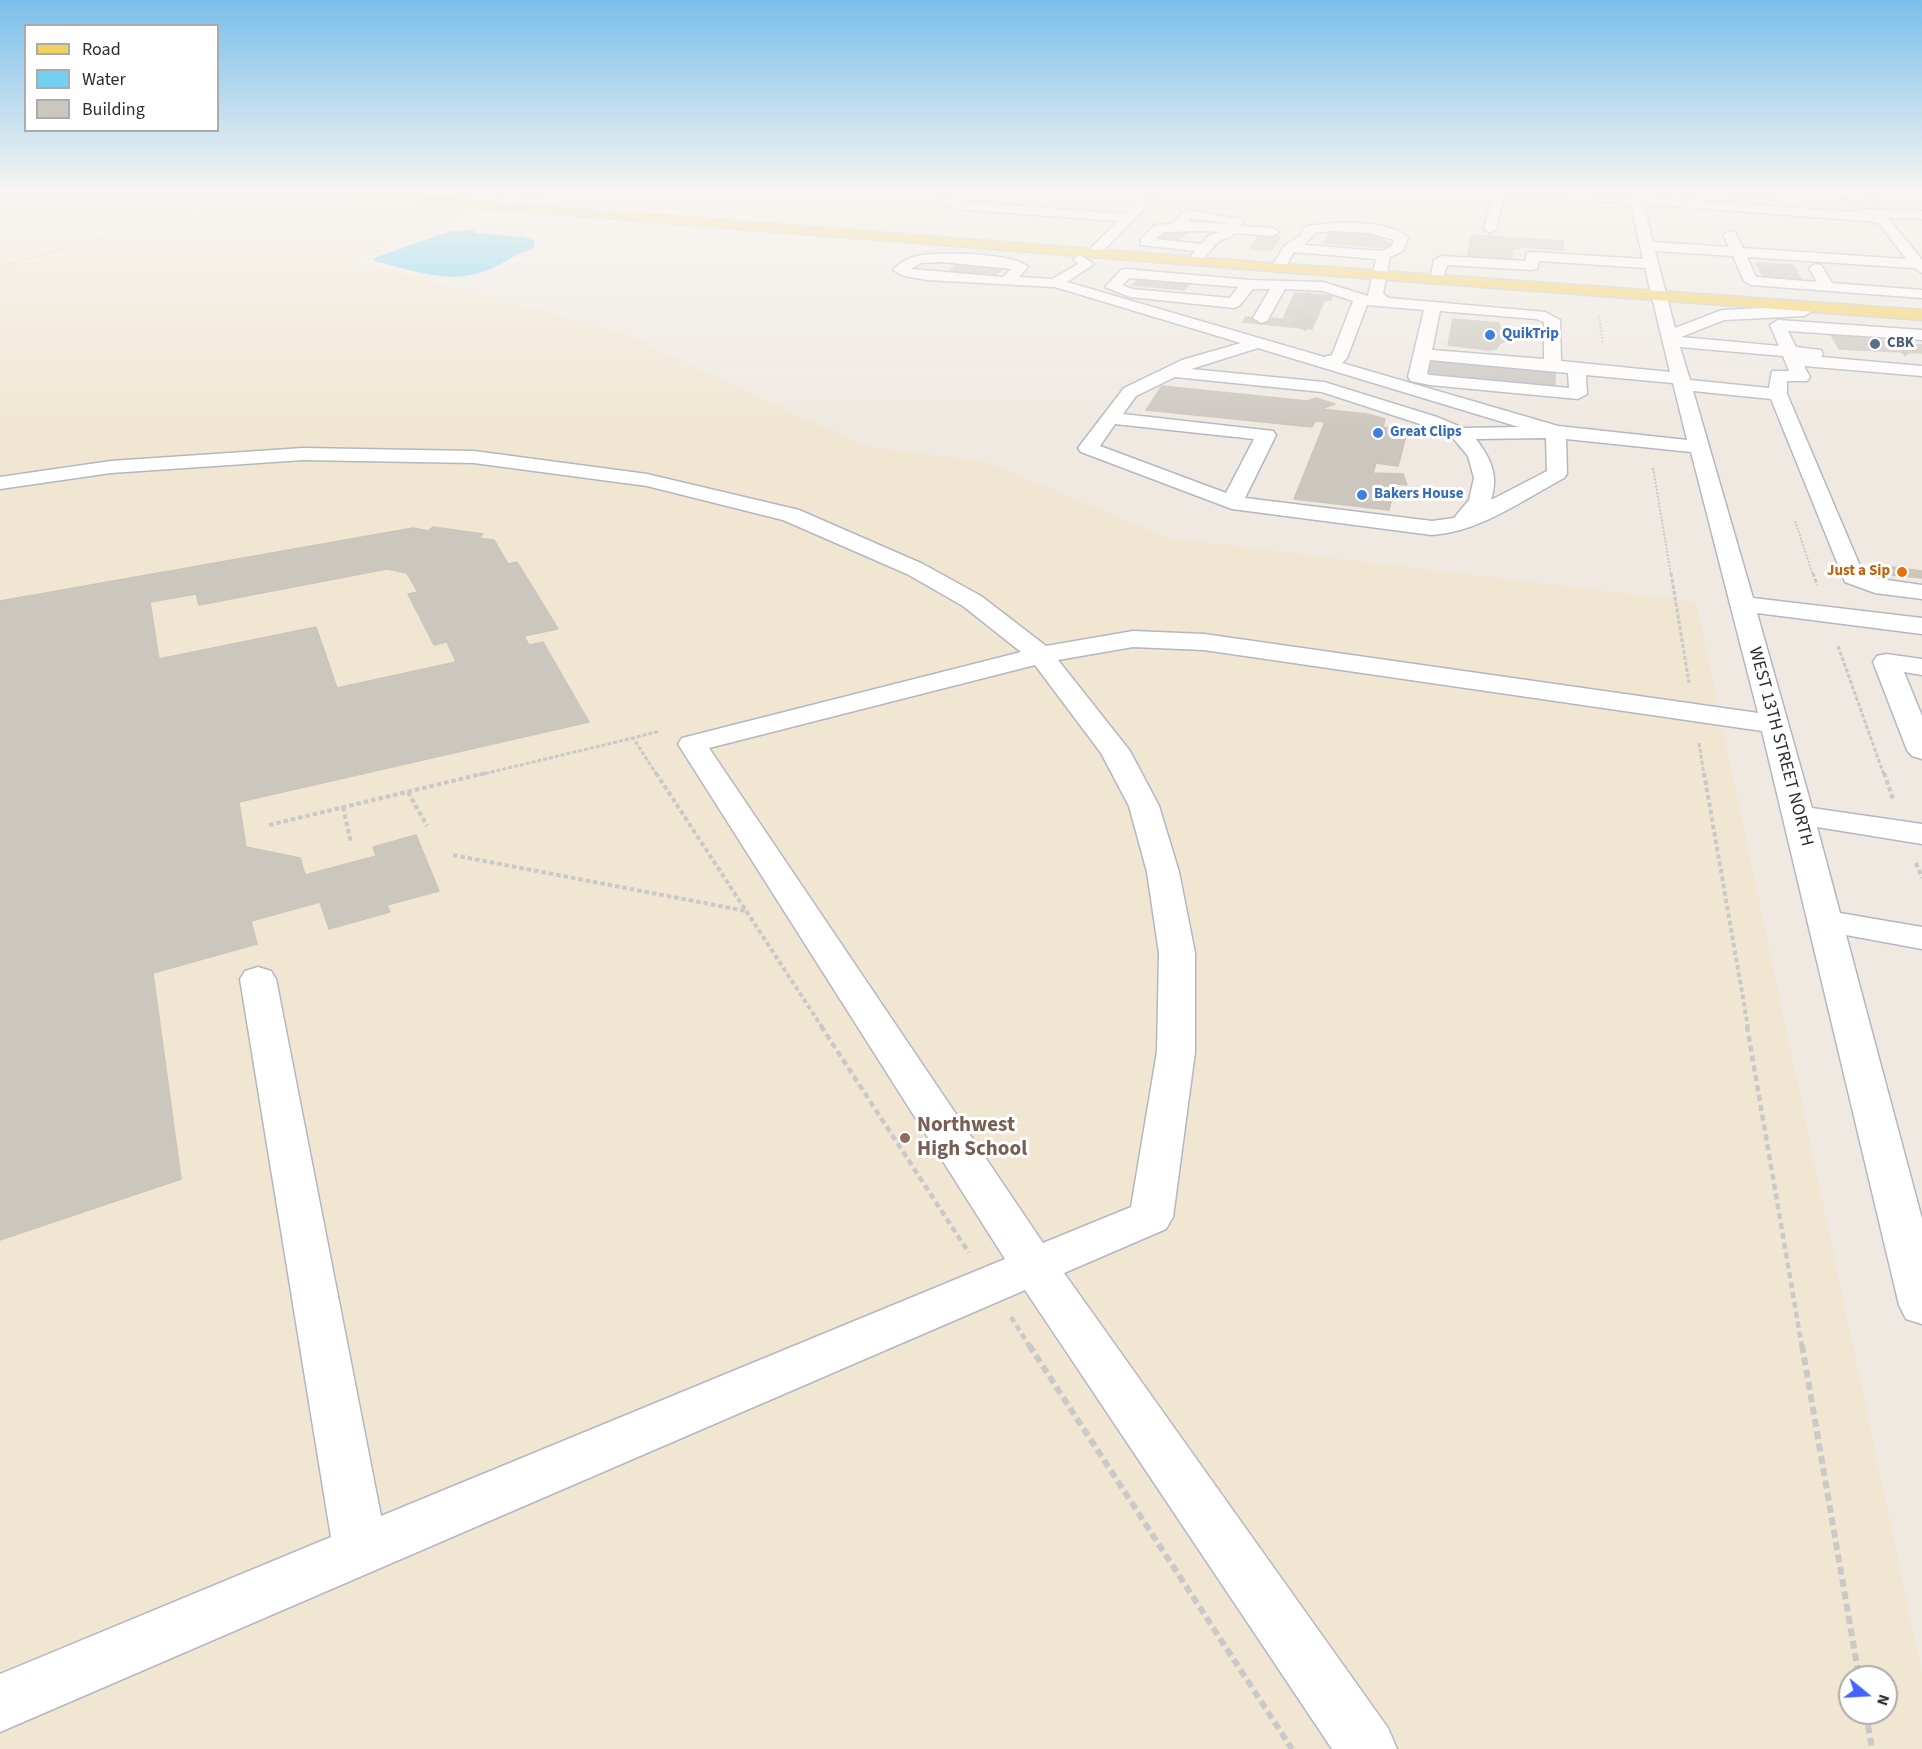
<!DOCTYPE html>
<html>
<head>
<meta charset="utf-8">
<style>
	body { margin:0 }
	#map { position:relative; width:1922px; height:1749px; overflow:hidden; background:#efe9e1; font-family:"Source Sans 3",sans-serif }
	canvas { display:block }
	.legend { position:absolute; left:24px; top:24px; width:195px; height:108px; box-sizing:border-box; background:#fff; border:2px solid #ababab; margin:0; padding:8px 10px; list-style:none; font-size:18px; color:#2e2e2e }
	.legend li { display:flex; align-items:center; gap:12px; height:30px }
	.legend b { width:30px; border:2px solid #ababab }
	.north { position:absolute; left:1838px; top:1665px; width:60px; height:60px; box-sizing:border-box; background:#fff; border:2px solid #ababab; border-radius:50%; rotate:108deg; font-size:16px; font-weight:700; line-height:24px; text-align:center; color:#2e2e2e }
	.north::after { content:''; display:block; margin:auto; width:21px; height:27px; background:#4264fb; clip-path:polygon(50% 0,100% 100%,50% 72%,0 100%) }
</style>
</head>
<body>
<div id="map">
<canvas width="1922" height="1749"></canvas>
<ul class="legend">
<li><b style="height:8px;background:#f2d163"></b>Road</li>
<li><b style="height:16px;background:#75cff0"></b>Water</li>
<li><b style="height:16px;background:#cbc7bf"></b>Building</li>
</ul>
<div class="north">N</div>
</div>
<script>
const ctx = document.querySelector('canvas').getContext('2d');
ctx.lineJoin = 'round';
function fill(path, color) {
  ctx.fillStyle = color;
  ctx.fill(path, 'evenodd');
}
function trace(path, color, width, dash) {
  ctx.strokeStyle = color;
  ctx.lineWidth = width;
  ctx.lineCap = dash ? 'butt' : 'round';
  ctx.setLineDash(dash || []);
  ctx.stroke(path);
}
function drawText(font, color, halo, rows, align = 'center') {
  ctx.font = font + ' "Source Sans 3",sans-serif';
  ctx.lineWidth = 6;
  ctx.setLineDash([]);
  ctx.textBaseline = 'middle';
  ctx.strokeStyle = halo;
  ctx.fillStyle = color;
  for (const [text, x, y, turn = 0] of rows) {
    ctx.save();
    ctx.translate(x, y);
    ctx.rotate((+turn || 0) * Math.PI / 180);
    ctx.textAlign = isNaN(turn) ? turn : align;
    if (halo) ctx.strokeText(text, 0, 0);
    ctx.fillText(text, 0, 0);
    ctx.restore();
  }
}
fill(new Path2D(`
	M 0,191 L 230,191 L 484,210 L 349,259 L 623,333 L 864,446 L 986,462 L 1168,538 L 1696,602 L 1922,1673 L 1922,1749 L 0,1749 ZM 1850,1677 L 1886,1677 L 1886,1713 L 1850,1713 Z`), '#f0e6d1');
fill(new Path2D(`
	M 474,230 L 475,233 L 524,237 L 535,241 L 533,249 C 512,254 502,266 483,272 C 445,284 411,270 375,261 L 374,258 L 450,231 Z`), '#75cff0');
const building = new Path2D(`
	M 1728,191 L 1772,194 L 1775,198 L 1732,196 Z
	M 1833,199 L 1878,200 L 1883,205 L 1837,203 Z
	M 1349,230 L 1375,234 L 1377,238 L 1393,244 L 1391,248 L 1323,243 L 1331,232 L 1348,233 Z
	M 1161,231 L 1165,231 L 1187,232 L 1177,243 L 1156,241 L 1162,234 L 1158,234 Z
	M 1471,235 L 1563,241 L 1563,250 L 1522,247 L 1512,250 L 1512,262 L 1467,258 Z
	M 1259,236 L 1280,237 L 1272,250 L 1250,249 Z
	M 1756,263 L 1793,265 L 1804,283 L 1765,281 Z
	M 955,265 L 984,267 L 1003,269 L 994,276 L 949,272 Z
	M 1140,278 L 1190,282 L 1184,290 L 1132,285 Z
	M 1295,293 L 1332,296 L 1331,300 L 1324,301 L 1312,329 L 1243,322 L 1246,317 L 1283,319 Z
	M 1453,319 L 1499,323 L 1501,330 L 1509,333 L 1508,341 L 1500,343 L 1496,349 L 1489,350 L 1448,345 Z
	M 1831,335 L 1922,345 L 1922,353 L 1839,349 Z
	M 1430,359 L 1555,371 L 1555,388 L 1427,376 Z
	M 1162,386 L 1307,401 L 1316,398 L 1335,404 L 1321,409 L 1367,414 L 1385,419 L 1383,427 L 1394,428 L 1392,435 L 1406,436 L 1398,466 L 1376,463 L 1373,473 L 1403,474 L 1407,485 L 1395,484 L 1389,510 L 1294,499 L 1325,422 L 1315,421 L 1312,427 L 1146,410 Z
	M 433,527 L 483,534 L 478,538 L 494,540 L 508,564 L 517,562 L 558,629 L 524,636 L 529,645 L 543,642 L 589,722 L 239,802 L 246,847 L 300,858 L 305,875 L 376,856 L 373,847 L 416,835 L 439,891 L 387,905 L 390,912 L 329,929 L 320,902 L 251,921 L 257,944 L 153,973 L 181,1179 L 0,1240 L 0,601 L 413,528 L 428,531 ZM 387,569 L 407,573 L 418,592 L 408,594 L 434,645 L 447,642 L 456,662 L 337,688 L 316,627 L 159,659 L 150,602 L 196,594 L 199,605 Z
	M 1878,565 L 1922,571 L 1922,578 L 1882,574 Z`);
fill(building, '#cbc7bf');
trace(building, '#cbc5ba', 1.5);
trace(new Path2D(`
	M 1762,276 L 1801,279`), '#c8c4bd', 14, [14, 7]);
trace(new Path2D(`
	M 1299,328 L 1315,295
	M 1905,344 L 1911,352`), '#c8c4bd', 16, [16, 8]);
const minor = new Path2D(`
	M 524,191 L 540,191 L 500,208 L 490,205 Z
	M 943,191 L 955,191 L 949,199 L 956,201 L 1125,214 L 1149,191 L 1161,191 L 1098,256 L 1093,257 L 1086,253 L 1118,221 L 954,209 L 936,200 Z
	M 1494,191 L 1551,191 L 1629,196 L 1628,191 L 1640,191 L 1641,197 L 1855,212 L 1861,209 L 1922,211 L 1922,219 L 1883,217 L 1889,219 L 1922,260 L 1922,273 L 1914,268 L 1747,257 L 1756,277 L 1817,282 L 1809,268 L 1816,264 L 1821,265 L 1832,283 L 1922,290 L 1922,298 L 1751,285 L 1744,281 L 1733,256 L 1655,251 L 1675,328 L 1722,310 L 1804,306 L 1812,311 L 1804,316 L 1724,320 L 1681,337 L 1779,346 L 1770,325 L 1778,320 L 1922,330 L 1922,340 L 1788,331 L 1796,347 L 1821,350 L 1823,354 L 1821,357 L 1922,366 L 1922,376 L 1804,366 L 1810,377 L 1807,381 L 1787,381 L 1787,394 L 1863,573 L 1880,579 L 1922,585 L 1922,599 L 1875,593 L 1845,582 L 1771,399 L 1693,391 L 1753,598 L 1922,618 L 1922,634 L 1757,613 L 1812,808 L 1922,824 L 1922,844 L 1817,827 L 1840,913 L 1922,927 L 1922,949 L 1846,935 L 1922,1219 L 1922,1324 L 1906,1319 L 1899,1305 L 1762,731 L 1204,650 L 1133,647 L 1058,660 L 1130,751 L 1159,806 L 1179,872 L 1195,953 L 1195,1052 L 1173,1217 L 1166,1229 L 1064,1273 L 1388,1728 L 1397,1749 L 1332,1749 L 1025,1290 L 0,1732 L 0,1674 L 331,1537 L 240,979 L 245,971 L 258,967 L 271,971 L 276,979 L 381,1516 L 1005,1259 L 678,744 L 682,738 L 1021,652 L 963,606 L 907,574 L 783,520 L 647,486 L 474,463 L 303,460 L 111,473 L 0,489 L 0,477 L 111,461 L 303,448 L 474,451 L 647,474 L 799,510 L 923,564 L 981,596 L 1046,646 L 1133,631 L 1204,634 L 1758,713 L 1691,452 L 1566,439 L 1567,474 L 1564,478 C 1523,500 1479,532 1432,535 L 1232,509 L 1081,452 L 1078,448 L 1124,388 L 1182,360 L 1241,343 L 1055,287 L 927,280 L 904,276 L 893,270 C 899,263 908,258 917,256 C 937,251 1015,253 1028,267 L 1019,277 L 1052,279 L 1078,264 L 1073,259 L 1080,255 L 1094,264 L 1067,282 L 1324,357 L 1332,355 L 1353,301 L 1323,291 L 1285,289 L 1267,321 L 1261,323 L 1253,318 L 1270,289 L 1253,289 L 1239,306 L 1234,308 L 1130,297 L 1105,287 L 1121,270 L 1126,269 L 1249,280 L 1323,282 L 1368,296 L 1376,259 L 1294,252 L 1283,271 L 1278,272 L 1271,268 L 1285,245 L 1300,236 L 1305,227 C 1329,221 1390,219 1408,238 L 1403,251 L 1390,257 L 1383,294 L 1389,298 L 1545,312 L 1560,320 L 1561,361 L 1670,372 L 1645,268 L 1539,261 L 1537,269 L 1532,270 L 1447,265 L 1442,283 L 1432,283 L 1430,280 L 1434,260 L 1441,256 L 1525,261 L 1527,253 L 1532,252 L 1643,259 L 1631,204 L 1505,194 L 1496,229 L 1490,233 L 1484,229 ZM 1643,204 L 1867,221 L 1880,224 L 1906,259 L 1743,248 L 1735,232 L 1730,231 L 1723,235 L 1729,247 L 1653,242 ZM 1331,231 L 1370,233 L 1394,240 L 1392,246 L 1382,251 L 1304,245 L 1315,233 ZM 943,262 L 1011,269 L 1003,277 L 911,269 L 921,263 ZM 1130,278 L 1238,287 L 1230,298 L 1132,289 L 1122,285 ZM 1367,305 L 1424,310 L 1408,377 L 1411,381 L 1430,385 L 1578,399 L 1587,394 L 1586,375 L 1673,383 L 1687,440 L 1558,426 L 1342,363 L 1347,358 ZM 1440,311 L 1536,319 L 1544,322 L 1544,359 L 1432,350 ZM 1680,347 L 1783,356 L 1789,371 L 1772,371 L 1769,388 L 1690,380 ZM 1258,348 L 1519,427 L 1463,428 L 1437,417 L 1324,382 L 1191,369 ZM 1430,360 L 1568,373 L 1569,388 L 1430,375 L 1427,374 ZM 1175,377 L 1322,392 L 1423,425 L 1453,438 L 1468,456 L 1474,478 L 1469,500 L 1454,518 L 1432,521 L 1245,498 L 1276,435 L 1273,431 L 1123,414 L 1136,396 ZM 1115,424 L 1254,439 L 1226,493 L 1100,446 ZM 1546,438 L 1547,471 L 1491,500 C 1499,476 1491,459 1476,439 ZM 1035,665 L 1101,753 L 1129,806 L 1147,872 L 1159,953 L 1157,1052 L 1131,1207 L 1043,1243 L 709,748 Z
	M 1188,210 L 1241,219 L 1243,222 L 1241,226 L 1273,228 L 1280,232 L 1273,236 L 1235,233 C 1229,239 1222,238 1217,243 C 1209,250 1204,262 1194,265 L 1187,261 L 1195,251 L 1141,245 L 1141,239 L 1155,225 L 1172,224 L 1184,211 ZM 1191,218 L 1229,224 L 1188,222 ZM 1204,231 L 1221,232 L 1209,235 L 1202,244 L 1156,239 L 1163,232 Z
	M 1886,654 L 1922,659 L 1922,675 L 1904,672 L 1922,716 L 1922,759 L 1912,756 L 1907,750 L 1873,662 L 1877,656 Z`);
const major = new Path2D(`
	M 306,191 L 352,191 L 1270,263 L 1922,310 L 1922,320 L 1270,271 L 312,195 Z`);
trace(minor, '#b4b7c1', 3);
trace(major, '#c9c9c9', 3);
trace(new Path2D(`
	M 200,191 L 286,196
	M 1465,191 L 1474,192
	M 0,267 L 247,196`), '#c9c9c9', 1.5, [1.5, 1.5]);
trace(new Path2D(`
	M 1599,316 L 1603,344
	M 1653,468 L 1671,575
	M 1795,521 L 1813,575`), '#c9c9c9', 2, [2, 1.5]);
trace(new Path2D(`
	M 1671,573 L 1689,683
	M 1813,573 L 1817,585
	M 1838,646 L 1884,775
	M 1699,743 L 1704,775
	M 479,775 L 633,738
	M 657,775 L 633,738 L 660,731`), '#c9c9c9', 3, [4, 2]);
trace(new Path2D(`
	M 656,773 L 822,1027
	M 1704,773 L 1748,1027
	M 1884,773 L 1893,799
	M 408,792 L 427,826
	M 343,807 L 351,843
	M 269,825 L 486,773
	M 453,855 L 746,911
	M 1916,863 L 1922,878`), '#c9c9c9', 4, [4.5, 3]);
trace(new Path2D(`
	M 821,1026 L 969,1253
	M 1747,1026 L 1802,1347
	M 1011,1317 L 1030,1347`), '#c9c9c9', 4.5, [6, 4]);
trace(new Path2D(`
	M 1029,1345 L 1292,1749
	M 1802,1345 L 1859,1677
	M 1866,1713 L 1872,1749`), '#c9c9c9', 6, [8, 4.5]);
fill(minor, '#fff');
fill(major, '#f2d163');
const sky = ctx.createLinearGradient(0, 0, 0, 436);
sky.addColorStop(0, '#7abfeb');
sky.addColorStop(0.44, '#f8f5f2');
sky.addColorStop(1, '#f8f5f200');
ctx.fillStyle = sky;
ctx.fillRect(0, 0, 1922, 436);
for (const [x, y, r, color] of [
	[1490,335,6,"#3f7fe0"],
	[1875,344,6,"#5c6f8a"],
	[1378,433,6,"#3f7fe0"],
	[1362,495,6,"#3f7fe0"],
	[1902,572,6,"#e8710a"],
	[905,1138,6,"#8d6e63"]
]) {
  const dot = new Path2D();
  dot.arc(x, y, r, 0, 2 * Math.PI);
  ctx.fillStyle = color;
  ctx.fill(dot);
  trace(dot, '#fff', 2);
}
drawText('bold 15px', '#366cbe', '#fff', [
	["QuikTrip",1502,335],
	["Great Clips",1390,433],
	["Bakers House",1374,495]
], 'left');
drawText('bold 15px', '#4e5e75', '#fff', [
	["CBK",1887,344]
], 'left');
drawText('bold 15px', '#c56008', '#fff', [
	["Just a Sip",1890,572]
], 'right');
drawText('18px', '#2e2e2e', '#fff', [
	["WEST 13TH STREET NORTH",1780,747,75]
]);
drawText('bold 21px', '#785e54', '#fff', [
	["Northwest",917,1126],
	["High School",917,1150]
], 'left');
</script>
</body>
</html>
